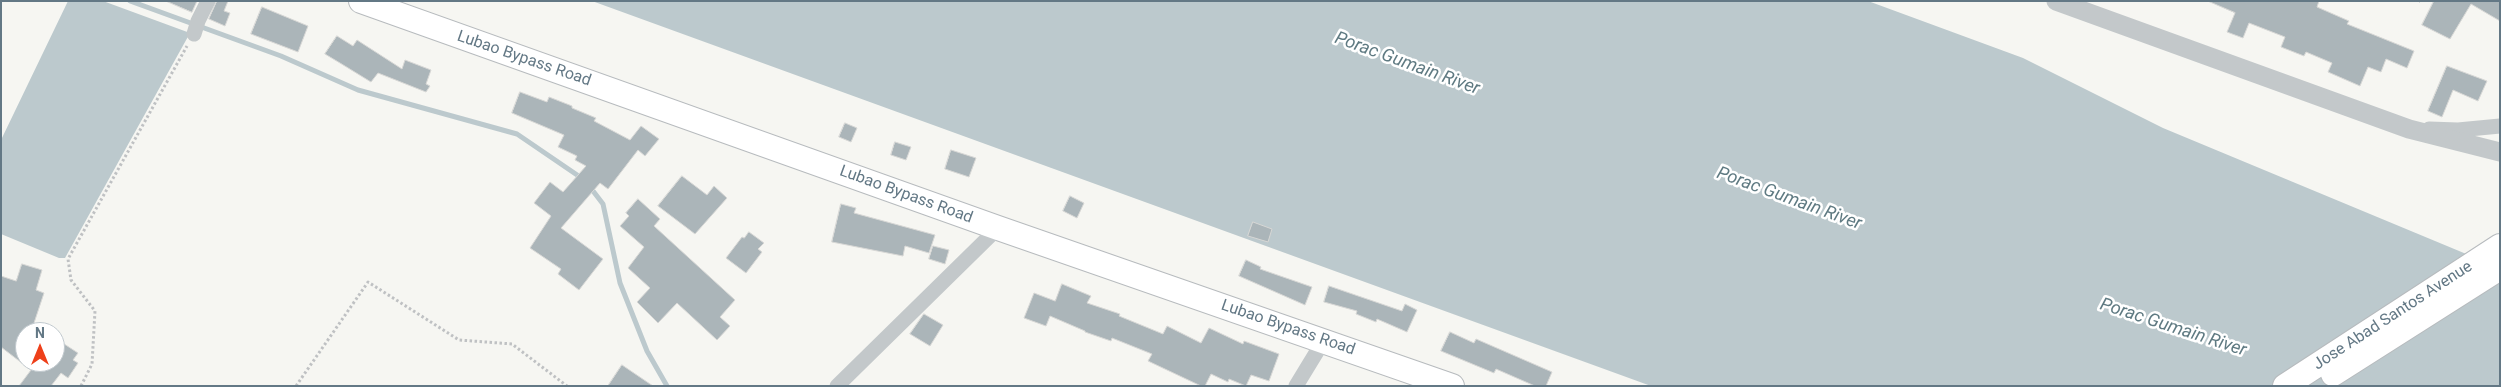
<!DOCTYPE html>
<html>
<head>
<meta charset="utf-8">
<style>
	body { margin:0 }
	#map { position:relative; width:2501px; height:387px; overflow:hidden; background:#f6f6f2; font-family:Roboto,sans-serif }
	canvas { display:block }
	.frame { position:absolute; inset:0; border:2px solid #637885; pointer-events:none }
	.north { position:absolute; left:15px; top:322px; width:50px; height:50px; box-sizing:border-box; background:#fff; border:1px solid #c1c9ce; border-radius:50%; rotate:0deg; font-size:14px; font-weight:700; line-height:20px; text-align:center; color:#637885 }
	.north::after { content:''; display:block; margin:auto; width:18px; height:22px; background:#ee401a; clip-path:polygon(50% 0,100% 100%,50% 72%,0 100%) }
</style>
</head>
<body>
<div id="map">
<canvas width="2501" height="387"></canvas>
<div class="frame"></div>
<div class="north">N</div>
</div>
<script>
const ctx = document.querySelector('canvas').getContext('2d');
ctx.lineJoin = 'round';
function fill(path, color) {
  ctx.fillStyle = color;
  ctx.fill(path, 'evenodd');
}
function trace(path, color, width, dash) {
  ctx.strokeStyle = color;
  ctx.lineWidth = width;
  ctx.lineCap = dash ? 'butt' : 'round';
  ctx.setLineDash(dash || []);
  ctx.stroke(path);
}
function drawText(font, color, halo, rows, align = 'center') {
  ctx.font = font + ' Roboto,sans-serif';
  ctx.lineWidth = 5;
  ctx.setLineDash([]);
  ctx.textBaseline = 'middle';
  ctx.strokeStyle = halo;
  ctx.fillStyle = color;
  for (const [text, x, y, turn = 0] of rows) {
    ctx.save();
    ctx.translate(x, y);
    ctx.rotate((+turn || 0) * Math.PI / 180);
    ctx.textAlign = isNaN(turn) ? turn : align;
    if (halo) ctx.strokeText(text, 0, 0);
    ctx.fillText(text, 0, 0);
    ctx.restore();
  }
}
fill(new Path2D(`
	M 68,1 L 103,1 L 190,33 L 65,258 L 59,258 L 1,234 L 1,140 Z
	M 592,1 L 1868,1 L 2023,58 L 2163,128 L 2500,268 L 2500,386 L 1651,386 Z`), '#bcc9cd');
trace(new Path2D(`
	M 130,1 L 281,56 L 358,90 L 517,134 L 583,179
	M 590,187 L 603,204 L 620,283 L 647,351 L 667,386`), '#bcc9cd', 5);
const building = new Path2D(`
	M 166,1 L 197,1 L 192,12 Z
	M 217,1 L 228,1 L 224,11 L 230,13 L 225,26 L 209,19 Z
	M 2208,1 L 2319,1 L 2317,7 L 2349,21 L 2347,24 L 2414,51 L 2407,68 L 2386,59 L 2381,72 L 2368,67 L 2360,86 L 2328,72 L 2332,63 L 2306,52 L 2304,56 L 2281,47 L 2285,37 L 2249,23 L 2243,38 L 2227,32 L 2235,13 Z
	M 2434,1 L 2500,1 L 2500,21 L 2471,4 L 2450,39 L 2422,25 Z
	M 262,7 L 308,26 L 298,52 L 251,34 Z
	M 337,36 L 353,46 L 357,40 L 402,69 L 405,60 L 431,70 L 426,84 L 430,86 L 426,92 L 378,73 L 371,82 L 340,63 L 325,54 Z
	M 2447,66 L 2487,81 L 2478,101 L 2453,90 L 2442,117 L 2428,111 Z
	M 520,92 L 547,102 L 549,97 L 572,106 L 572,108 L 596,118 L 594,121 L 630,140 L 641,126 L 659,139 L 645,156 L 638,150 L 608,189 L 600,183 L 561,228 L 603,259 L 579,290 L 558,274 L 561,269 L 530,248 L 551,216 L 534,203 L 550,182 L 563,192 L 586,166 L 575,160 L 577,156 L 558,147 L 564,135 L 512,113 Z
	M 845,123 L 857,128 L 851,142 L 839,137 Z
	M 895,142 L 911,147 L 906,160 L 891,155 Z
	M 951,150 L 976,158 L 969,177 L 945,169 Z
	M 682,176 L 707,195 L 714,186 L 727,198 L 695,234 L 658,206 Z
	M 1070,196 L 1084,203 L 1077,218 L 1063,211 Z
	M 638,199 L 660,219 L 654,226 L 735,300 L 720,317 L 730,326 L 717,340 L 677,303 L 658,323 L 637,302 L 650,288 L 628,268 L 644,247 L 620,226 L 629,216 L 626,213 Z
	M 841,204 L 856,208 L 854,213 L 935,235 L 929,253 L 905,246 L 903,256 L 832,242 Z
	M 1253,222 L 1272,229 L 1268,242 L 1248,236 Z
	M 749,232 L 764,243 L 758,249 L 762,252 L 746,273 L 726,258 L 742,237 L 744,238 Z
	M 933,246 L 949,250 L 945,264 L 929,259 Z
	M 1246,260 L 1261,267 L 1260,269 L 1312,287 L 1305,305 L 1239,276 Z
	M 22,264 L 42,270 L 36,290 L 44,293 L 31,332 L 25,332 L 25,362 L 55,362 L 55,338 L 78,353 L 73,360 L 78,363 L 68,378 L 61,373 L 51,386 L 19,386 L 31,370 L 1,347 L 1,276 L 16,281 Z
	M 1062,284 L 1091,296 L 1087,303 L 1120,314 L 1119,316 L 1163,334 L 1167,326 L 1201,343 L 1209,328 L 1243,344 L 1244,341 L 1279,354 L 1269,381 L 1251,375 L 1246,386 L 1229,379 L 1228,382 L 1211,374 L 1205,386 L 1201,386 L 1148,361 L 1152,354 L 1112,338 L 1111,341 L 1085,332 L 1085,331 L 1050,316 L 1046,326 L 1024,318 L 1034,293 L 1055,301 Z
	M 1329,286 L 1402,311 L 1405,304 L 1417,310 L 1407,332 L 1377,319 L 1376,322 L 1356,314 L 1357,311 L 1324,302 Z
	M 924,314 L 943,325 L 930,346 L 910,334 Z
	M 1450,332 L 1474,343 L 1476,339 L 1552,372 L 1546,386 L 1535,386 L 1496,369 L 1494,373 L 1441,351 Z
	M 622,365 L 653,386 L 608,386 Z`);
fill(building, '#abb5b9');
trace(building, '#d7d7d5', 1);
const trunk = new Path2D(`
	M 361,1 L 998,228 L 1452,386
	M 2333,374 L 2500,268
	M 2285,386 L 2500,246`);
trace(trunk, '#b7bbbe', 26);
trace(new Path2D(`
	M 2419,1 L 2420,1
	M 81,386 L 92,364 L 95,311 L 71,280 L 68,259 L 187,46
	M 296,386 L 368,282 L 459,340 L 512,344 L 567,386`), '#bfc1c3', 3, [2.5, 2.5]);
trace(new Path2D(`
	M 194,34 L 198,21 L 208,1
	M 2429,129 L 2458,130 L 2500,126
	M 837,386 L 998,228
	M 1296,386 L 1324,340`), '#c3c8ca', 15);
trace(new Path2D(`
	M 2056,1 L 2409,129 L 2500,152`), '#c3c8ca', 19);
trace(trunk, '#fff', 24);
drawText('16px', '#637885', '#fff', [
	["Lubao Bypass Road",524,59,19],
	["Lubao Bypass Road",906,195,20],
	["Jose Abad Santos Avenue",2393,316,-33],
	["Lubao Bypass Road",1288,328,19]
]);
drawText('italic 18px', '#5f7a82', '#fff', [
	["Porac Gumain River",1407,64,20],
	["Porac Gumain River",1789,199,20],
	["Porac Gumain River",2173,328,18]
]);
</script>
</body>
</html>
